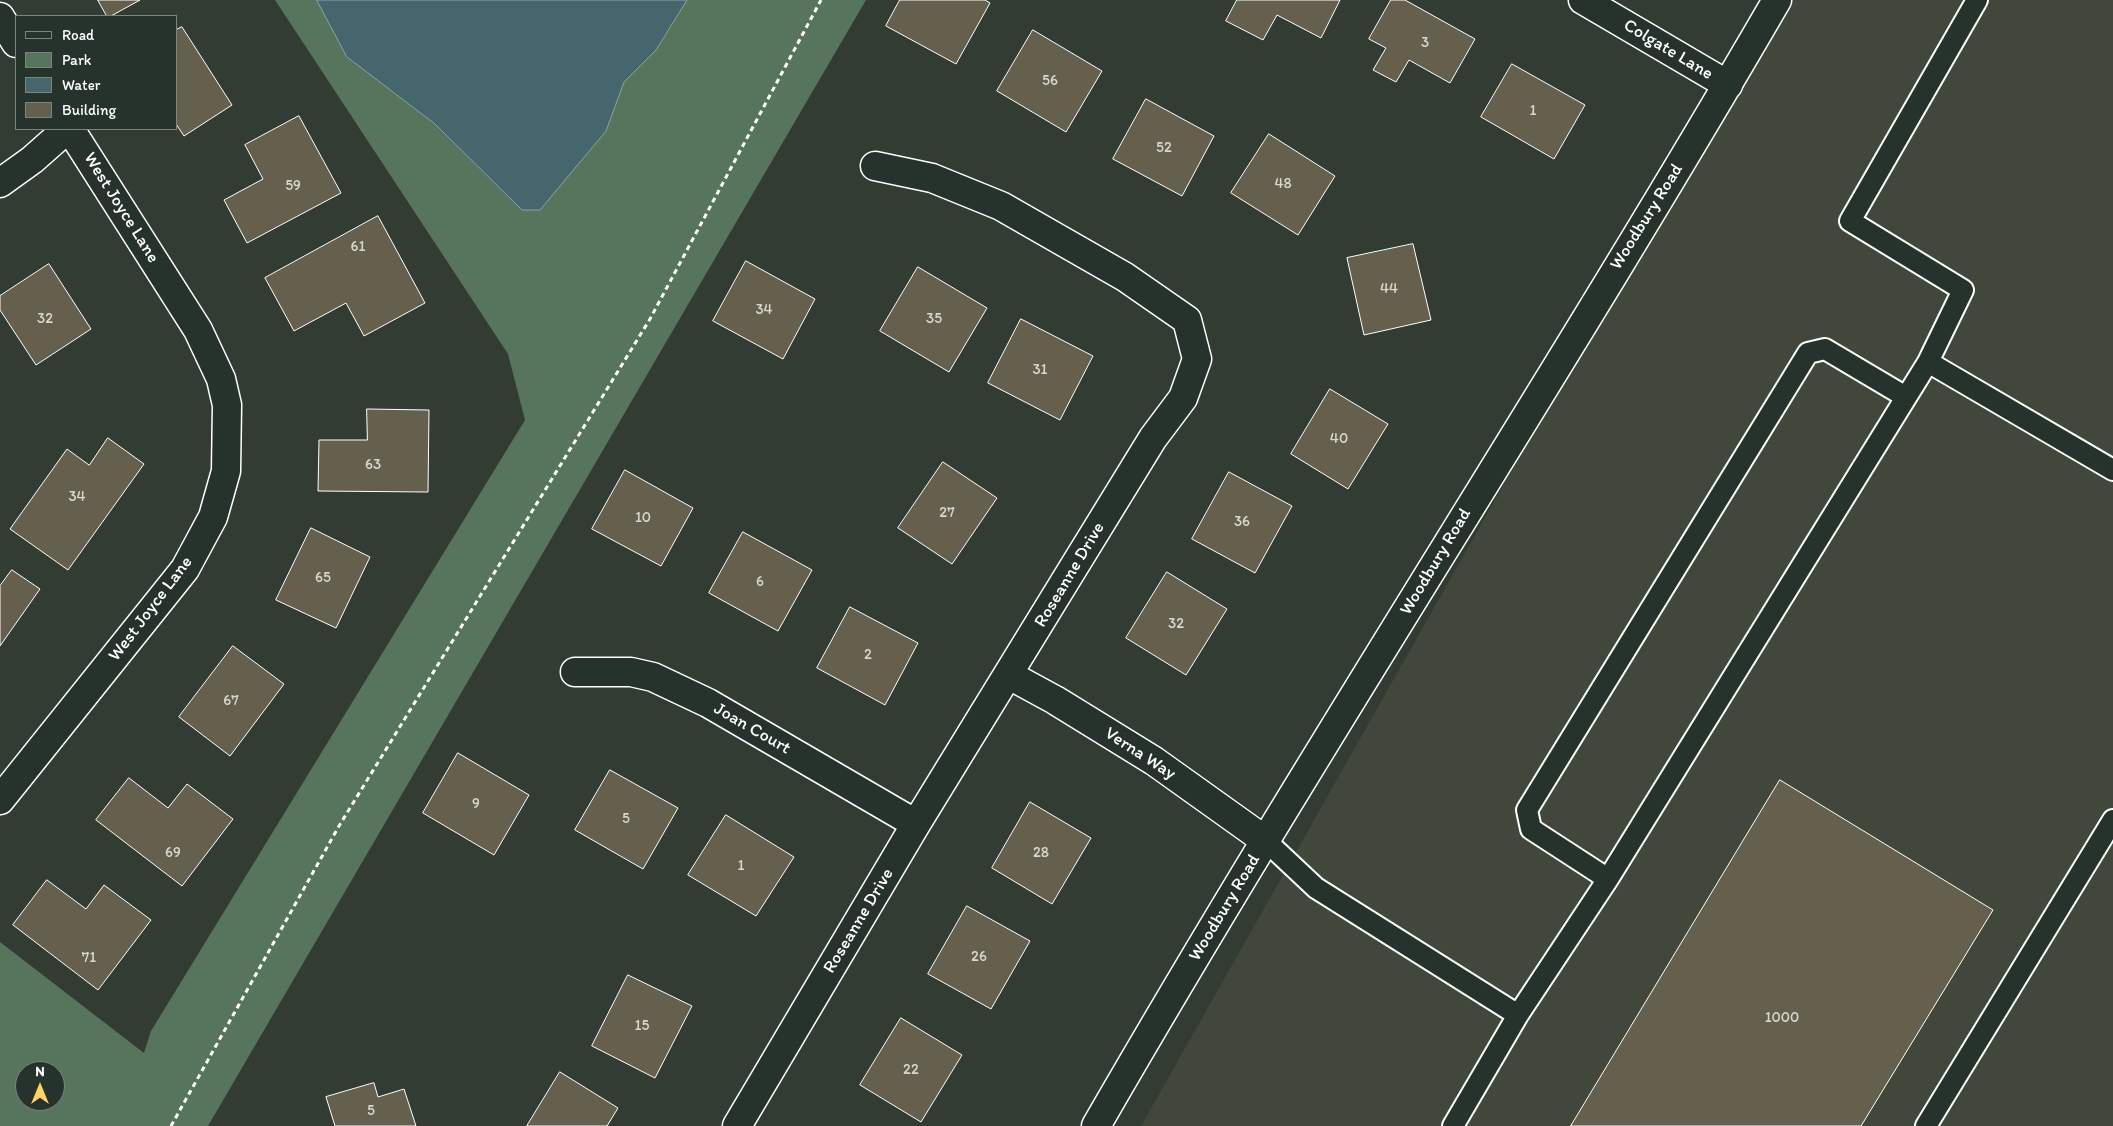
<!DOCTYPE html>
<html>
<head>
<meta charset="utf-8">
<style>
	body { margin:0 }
	#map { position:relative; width:2113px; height:1126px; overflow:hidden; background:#323c33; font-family:Itim,sans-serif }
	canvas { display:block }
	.legend { position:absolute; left:15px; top:15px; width:162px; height:115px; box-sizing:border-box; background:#26332d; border:1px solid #7d8581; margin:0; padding:6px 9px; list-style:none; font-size:15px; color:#fff }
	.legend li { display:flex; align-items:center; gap:10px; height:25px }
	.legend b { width:25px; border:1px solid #7d8581 }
	.north { position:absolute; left:15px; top:1061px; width:50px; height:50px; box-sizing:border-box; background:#26332d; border:1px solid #7d8581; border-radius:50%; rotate:0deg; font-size:14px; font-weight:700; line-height:20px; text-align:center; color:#fff }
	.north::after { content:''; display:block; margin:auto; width:18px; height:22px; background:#ffd166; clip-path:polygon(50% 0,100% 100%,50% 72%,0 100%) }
</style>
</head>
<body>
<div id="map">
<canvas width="2113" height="1126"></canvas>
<ul class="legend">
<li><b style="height:6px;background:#26332d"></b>Road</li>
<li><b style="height:14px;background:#57745c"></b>Park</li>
<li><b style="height:14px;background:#45666c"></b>Water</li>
<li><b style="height:14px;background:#64604d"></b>Building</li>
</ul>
<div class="north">N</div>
</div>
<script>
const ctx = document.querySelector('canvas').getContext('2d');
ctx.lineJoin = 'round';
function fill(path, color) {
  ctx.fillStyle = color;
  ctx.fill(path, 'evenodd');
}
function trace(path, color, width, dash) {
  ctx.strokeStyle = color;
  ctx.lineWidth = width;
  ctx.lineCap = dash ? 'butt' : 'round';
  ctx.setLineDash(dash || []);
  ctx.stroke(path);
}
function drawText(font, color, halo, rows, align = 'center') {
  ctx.font = font + ' Itim,sans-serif';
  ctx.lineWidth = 4.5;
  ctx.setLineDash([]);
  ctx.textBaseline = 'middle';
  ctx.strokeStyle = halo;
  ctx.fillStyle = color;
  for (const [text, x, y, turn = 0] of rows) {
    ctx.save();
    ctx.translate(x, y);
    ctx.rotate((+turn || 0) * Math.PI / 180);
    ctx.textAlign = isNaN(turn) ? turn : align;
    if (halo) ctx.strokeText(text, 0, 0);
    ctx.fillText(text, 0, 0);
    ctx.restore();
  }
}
fill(new Path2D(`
	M 1784,0 L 2113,0 L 2113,1126 L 1141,1126 L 1625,270 Z`), '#41473b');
fill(new Path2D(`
	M 275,0 L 317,0 L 347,57 L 435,124 L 522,210 L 578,163 L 606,131 L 624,82 L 656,50 L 687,0 L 866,0 L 208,1126 L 0,1126 L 0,942 L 144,1053 L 151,1031 L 525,420 L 508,354 ZM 25,1071 L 55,1071 L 55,1101 L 25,1101 Z`), '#57745c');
const water = new Path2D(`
	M 317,0 L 687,0 L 656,50 L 624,82 L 606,131 L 540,210 L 522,210 L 435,124 L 347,57 Z`);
fill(water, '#45666c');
trace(water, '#8fa3a7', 1);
const building = new Path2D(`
	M 98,0 L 140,0 L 111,16 L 107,16 Z
	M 900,0 L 985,0 L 990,3 L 956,64 L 886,26 Z
	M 1237,0 L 1340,0 L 1321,38 L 1277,15 L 1263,40 L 1226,21 Z
	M 1391,0 L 1405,0 L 1475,39 L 1450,83 L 1409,60 L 1396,82 L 1373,70 L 1386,48 L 1369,39 Z
	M 182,27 L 232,105 L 184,136 L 176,124 L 176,30 Z
	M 1033,30 L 1102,71 L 1066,132 L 997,91 Z
	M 1512,64 L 1585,105 L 1554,159 L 1481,117 Z
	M 1146,99 L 1214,136 L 1182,196 L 1113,159 Z
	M 299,116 L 341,193 L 247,243 L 224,200 L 263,179 L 245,145 Z
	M 1269,134 L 1335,176 L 1298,235 L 1231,193 Z
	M 378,216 L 425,303 L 364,336 L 346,303 L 294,331 L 265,278 Z
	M 1413,244 L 1431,320 L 1364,335 L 1347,258 Z
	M 746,261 L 815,299 L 783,359 L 713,321 Z
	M 49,264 L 91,329 L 36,365 L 0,310 L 0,296 Z
	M 918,267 L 987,308 L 949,372 L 880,331 Z
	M 1021,319 L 1093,356 L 1060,420 L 988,383 Z
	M 1330,389 L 1388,424 L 1348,489 L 1291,454 Z
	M 367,409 L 429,410 L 428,492 L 318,491 L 319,440 L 367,440 Z
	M 108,438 L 144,464 L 68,570 L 10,529 L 67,449 L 89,465 Z
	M 943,462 L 997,498 L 952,564 L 898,528 Z
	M 625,470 L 693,508 L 661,566 L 592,529 Z
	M 1229,472 L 1292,506 L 1255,573 L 1192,539 Z
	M 311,528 L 370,557 L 336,628 L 276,600 Z
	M 743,532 L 812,570 L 778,631 L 709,593 Z
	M 12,570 L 40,589 L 0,646 L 0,586 Z
	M 1167,572 L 1227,609 L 1186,675 L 1126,638 Z
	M 850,607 L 918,643 L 885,705 L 817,668 Z
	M 233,646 L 284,684 L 230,756 L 179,717 Z
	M 458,753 L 529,795 L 494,855 L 423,813 Z
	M 610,770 L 678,808 L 643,869 L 575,830 Z
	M 129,778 L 168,808 L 187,784 L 233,819 L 182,886 L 96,820 Z
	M 1780,780 L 1993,910 L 1861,1126 L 1571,1126 Z
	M 1030,802 L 1091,838 L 1052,904 L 992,868 Z
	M 726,815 L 794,857 L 756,916 L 688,875 Z
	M 47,880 L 86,909 L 104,885 L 151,920 L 98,990 L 13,925 Z
	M 967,906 L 1030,941 L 991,1009 L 928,974 Z
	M 628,975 L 692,1006 L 655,1078 L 592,1046 Z
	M 901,1018 L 962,1055 L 921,1122 L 860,1085 Z
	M 560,1072 L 618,1108 L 607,1126 L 527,1126 Z
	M 374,1083 L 378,1097 L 404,1089 L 416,1126 L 335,1126 L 326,1097 Z`);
fill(building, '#64604d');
trace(building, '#fff', 1);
const service = new Path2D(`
	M 1928,362 L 2113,470
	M 1266,841 L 1316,888 L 1518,1015 L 1608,879 L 1928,362 L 1963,290 L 1850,221 L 1977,0
	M 1608,879 L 1531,829 L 1527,810 L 1808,353 L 1825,349 L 1906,397
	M 1453,1126 L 1518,1015
	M 1926,1126 L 2113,820`);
const minor = new Path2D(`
	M 1583,0 L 1728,85
	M 0,17 L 16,43
	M 0,183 L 32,160 L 67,129
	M 575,672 L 631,672 L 653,677 L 708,703 L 916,824
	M 1009,675 L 1055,700 L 1154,761 L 1266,841
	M 0,800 L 185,569 L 213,517 L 226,471 L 227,405 L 221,379 L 198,330 L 70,129
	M 737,1126 L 916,824 L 1153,438 L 1183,398 L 1197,359 L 1187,320 L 1125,277 L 1001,206 L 932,178 L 875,166`);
const secondary = new Path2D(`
	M 1096,1126 C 1315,746 1557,379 1777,0`);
trace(service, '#fff', 24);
trace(minor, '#fff', 31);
trace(secondary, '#fff', 31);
trace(new Path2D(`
	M 171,1126 L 339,826 L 650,319 L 821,0`), '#fff', 3, [5, 4]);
trace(service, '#26332d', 20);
trace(minor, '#26332d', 28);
trace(secondary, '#26332d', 28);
drawText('15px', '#d8d7d2', null, [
	["3",1425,43],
	["56",1050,81],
	["1",1533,111],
	["52",1164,148],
	["48",1283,184],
	["59",293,186],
	["61",358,247],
	["44",1389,289],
	["34",764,310],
	["32",45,319],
	["35",934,319],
	["31",1040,370],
	["40",1339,439],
	["63",373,465],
	["34",77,497],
	["27",947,513],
	["10",643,518],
	["36",1242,522],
	["65",323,578],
	["6",760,582],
	["32",1176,624],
	["2",868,655],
	["67",231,701],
	["9",476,804],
	["5",626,819],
	["69",173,853],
	["28",1041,853],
	["1",741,866],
	["26",979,957],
	["71",89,958],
	["1000",1782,1018],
	["15",642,1026],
	["22",911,1070],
	["5",371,1111]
]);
drawText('18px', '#fff', '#26332d', [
	["Colgate Lane",1668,50,31],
	["West Joyce Lane",121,208,58],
	["Woodbury Road",1647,217,-58],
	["Woodbury Road",1436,562,-59],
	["Roseanne Drive",1070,575,-59],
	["West Joyce Lane",151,609,-53],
	["Joan Court",752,729,30],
	["Verna Way",1140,754,33],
	["Woodbury Road",1225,908,-59],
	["Roseanne Drive",859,921,-59]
]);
</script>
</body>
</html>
